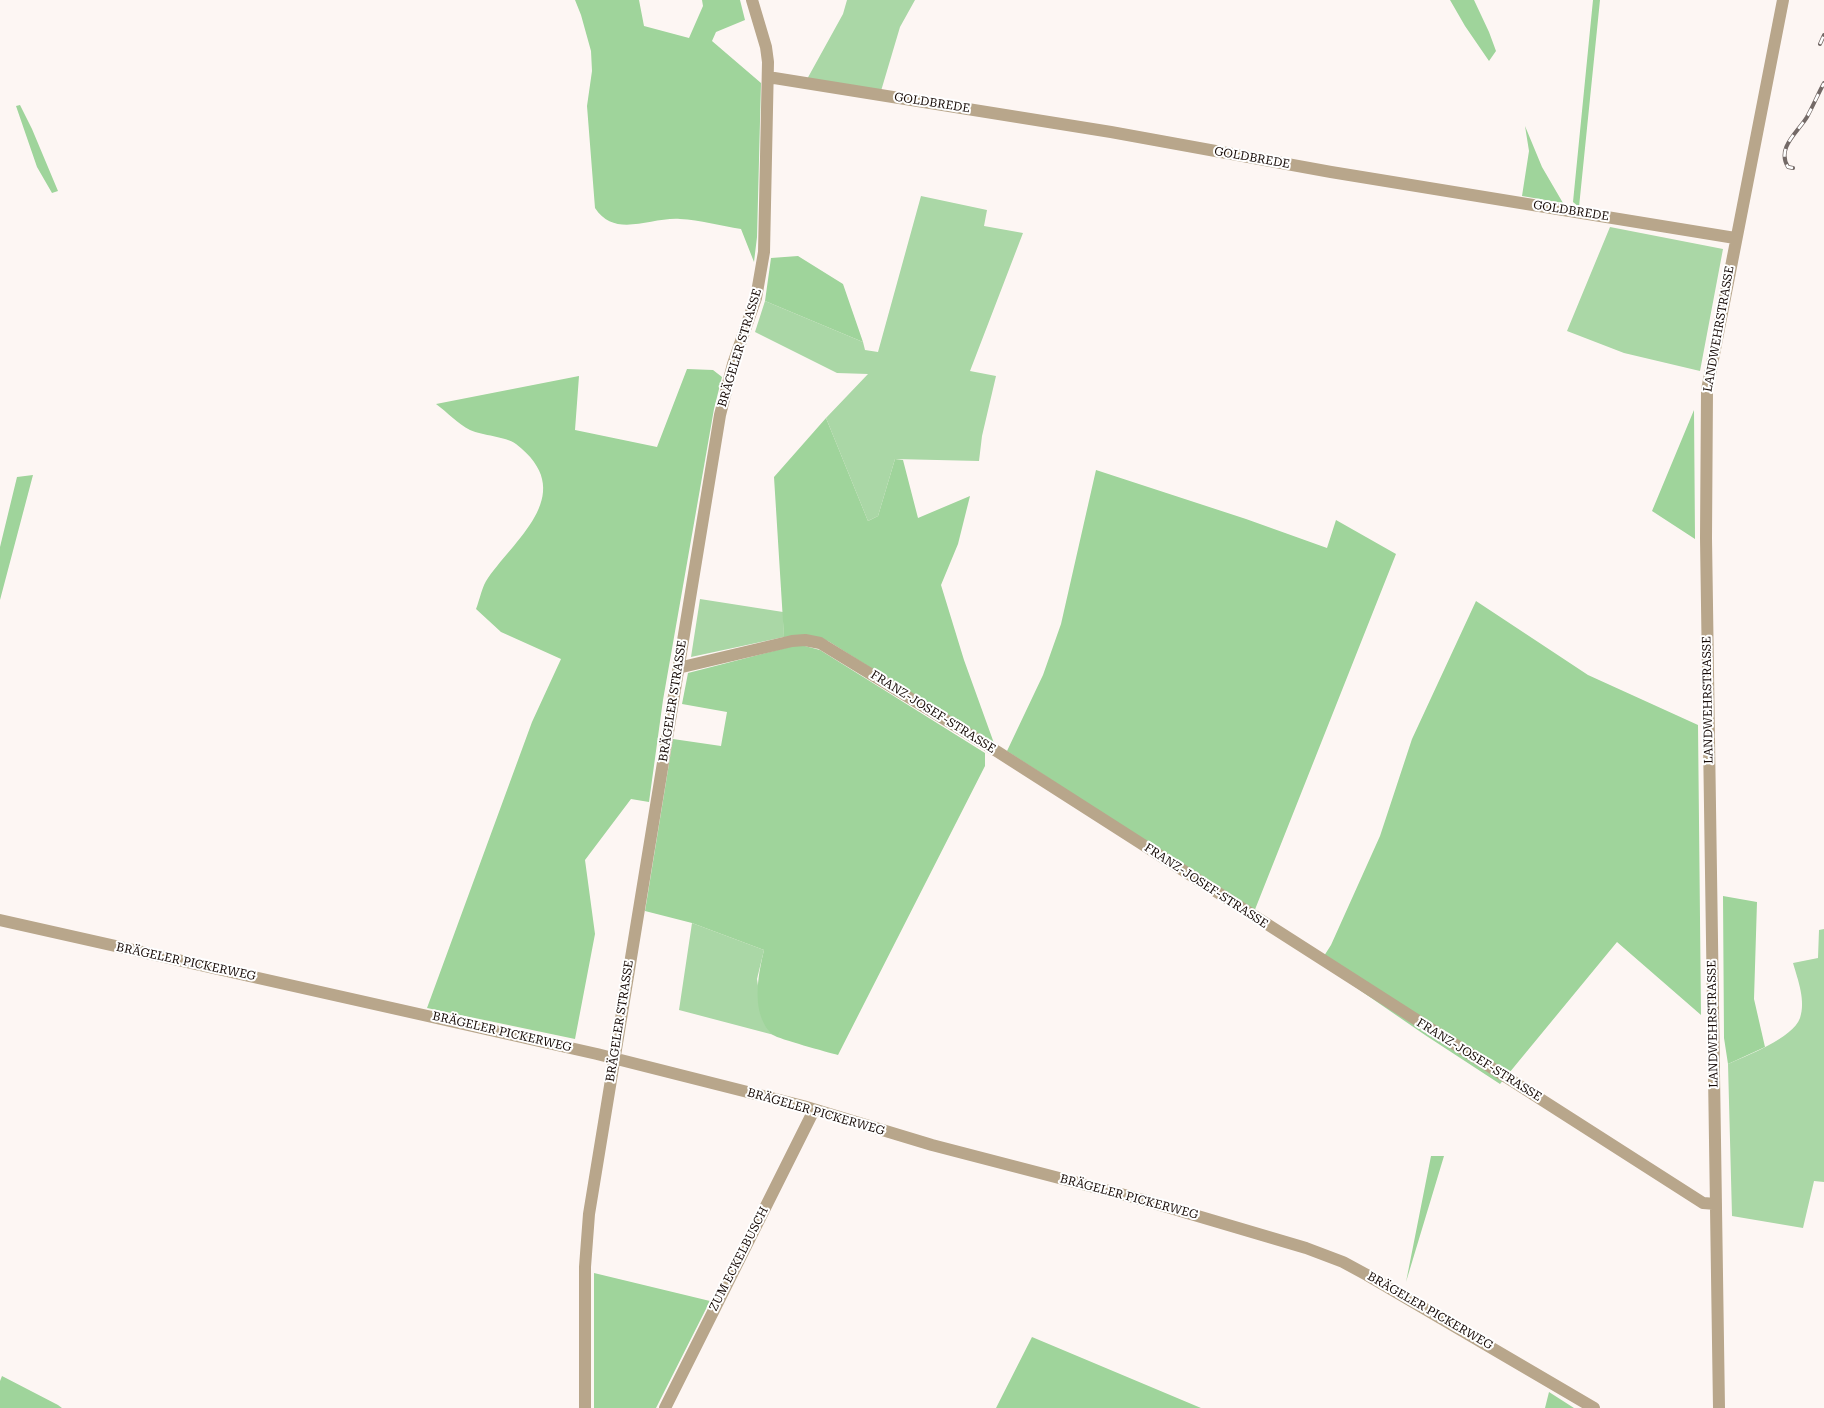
<!DOCTYPE html>
<html>
<head>
<meta charset="utf-8">
<style>
	body { margin:0 }
	canvas { display:block; background:#fdf6f3 }
</style>
</head>
<body>
<canvas width="1824" height="1408"></canvas>
<script>
const ctx = document.querySelector('canvas').getContext('2d');
ctx.lineJoin = 'round';
function fill(path, color) {
  ctx.fillStyle = color;
  ctx.fill(path, 'evenodd');
}
function trace(path, color, width, dash) {
  ctx.strokeStyle = color;
  ctx.lineWidth = width;
  ctx.lineCap = dash ? 'butt' : 'round';
  ctx.setLineDash(dash || []);
  ctx.stroke(path);
}
function drawText(font, color, halo, rows, align = 'center') {
  ctx.font = font + ' "Roboto Serif",serif';
  ctx.lineWidth = 4;
  ctx.setLineDash([]);
  ctx.textBaseline = 'middle';
  ctx.strokeStyle = halo;
  ctx.fillStyle = color;
  for (const [text, x, y, turn = 0] of rows) {
    ctx.save();
    ctx.translate(x, y);
    ctx.rotate((+turn || 0) * Math.PI / 180);
    ctx.textAlign = isNaN(turn) ? turn : align;
    if (halo) ctx.strokeText(text, 0, 0);
    ctx.fillText(text, 0, 0);
    ctx.restore();
  }
}
fill(new Path2D(`
	M 847,0 L 915,0 L 900,27 L 881,91 L 806,81 L 843,14 Z
	M 921,196 L 987,210 L 984,226 L 1023,233 L 970,371 L 996,376 L 982,436 L 979,461 L 895,459 L 878,516 L 868,521 L 826,418 L 868,374 L 837,373 L 755,332 L 765,301 L 863,342 L 865,350 L 878,352 Z
	M 1610,227 L 1723,249 L 1700,371 L 1624,353 L 1567,331 Z
	M 700,599 L 783,612 L 784,637 L 691,657 Z
	M 692,923 L 764,950 L 757,979 L 763,1020 L 774,1035 L 679,1010 Z
	M 1824,929 L 1824,1182 L 1814,1181 L 1803,1228 L 1732,1216 L 1728,1064 C 1746,1056 1793,1038 1800,1018 C 1806,1001 1798,980 1793,963 L 1818,958 L 1819,930 Z`), '#aad7a6');
fill(new Path2D(`
	M 575,0 L 639,0 L 644,26 L 689,38 L 703,6 L 702,0 L 740,0 L 745,20 L 716,32 L 712,41 L 761,83 L 757,237 L 754,262 L 741,229 C 721,226 700,220 680,219 C 650,217 615,239 595,208 L 587,106 L 592,71 L 591,51 L 581,15 Z
	M 1450,0 L 1474,0 L 1489,32 L 1496,51 L 1489,61 L 1465,26 Z
	M 1593,0 L 1600,0 L 1579,207 L 1573,202 Z
	M 20,105 L 32,129 L 58,191 L 52,193 L 37,167 L 16,106 Z
	M 1525,126 L 1542,167 L 1563,203 L 1522,196 L 1529,151 Z
	M 798,256 L 843,284 L 863,342 L 765,301 L 771,258 Z
	M 687,369 L 713,370 L 722,377 L 714,409 L 663,700 L 649,802 L 631,799 L 585,860 L 595,934 L 575,1039 L 427,1008 L 532,722 L 561,659 L 501,632 L 476,609 C 480,599 482,586 488,578 C 519,535 578,492 516,444 C 505,436 483,436 470,430 C 458,424 447,412 436,404 L 579,376 L 575,430 L 657,447 Z
	M 1694,410 L 1695,539 L 1652,511 Z
	M 826,418 L 868,521 L 878,516 L 895,459 L 903,460 L 918,518 L 970,496 L 958,544 L 941,585 L 964,660 L 995,746 L 828,641 L 806,636 L 784,637 L 774,477 Z
	M 1096,470 L 1246,519 L 1327,548 L 1336,520 L 1396,554 L 1254,912 L 1007,751 L 1043,675 L 1061,624 Z
	M 33,475 L 0,600 L 0,547 L 17,477 Z
	M 1476,601 L 1588,675 L 1698,725 L 1701,1015 L 1617,942 L 1500,1084 L 1425,1035 L 1332,971 L 1324,956 L 1331,945 L 1380,836 L 1412,739 Z
	M 793,646 L 805,646 L 820,650 L 985,753 L 985,766 L 838,1055 C 827,1052 779,1039 773,1035 C 750,1015 758,975 764,950 L 692,923 L 645,911 L 673,739 L 721,746 L 727,712 L 682,704 L 688,673 Z
	M 1723,896 L 1757,902 L 1754,999 L 1765,1047 L 1728,1064 L 1724,1038 Z
	M 1431,1156 L 1444,1156 L 1406,1282 Z
	M 594,1273 L 710,1301 L 656,1408 L 594,1408 Z
	M 1032,1337 L 1201,1408 L 996,1408 Z
	M 2,1376 L 58,1405 L 62,1408 L 0,1408 L 0,1381 Z
	M 1549,1392 L 1574,1408 L 1545,1408 Z`), '#9fd49b');
trace(new Path2D(`
	M 768,77 L 1111,132 L 1331,172 L 1735,238
	M 678,668 L 792,641 L 805,640 L 820,643 L 998,752 L 1703,1203 L 1716,1204
	M 0,920 L 597,1054 L 803,1106 L 932,1145 L 1140,1199 L 1306,1248 L 1343,1262 L 1367,1275 L 1594,1408
	M 585,1408 L 585,1267 L 589,1214 L 720,415 L 733,364 L 756,298 L 764,252 L 768,62 L 766,47 L 752,0
	M 665,1408 L 814,1110
	M 1719,1408 L 1706,538 L 1707,390 L 1783,0`), '#b8a68b', 12);
const rail = new Path2D(`
	M 1820,44 L 1824,35
	M 1793,168 L 1788,167 C 1776,148 1798,132 1807,117 C 1813,106 1818,94 1824,83`);
trace(rail, '#746a67', 4);
trace(rail, '#fff', 2.5, [8]);
drawText('12px', '#160a06', '#fff', [
	["GOLDBREDE",932,103,9],
	["GOLDBREDE",1252,158,10],
	["GOLDBREDE",1571,211,9],
	["LANDWEHRSTRASSE",1719,329,-80],
	["BRÄGELER STRASSE",740,348,-73],
	["LANDWEHRSTRASSE",1708,700,-91],
	["BRÄGELER STRASSE",673,701,-81],
	["FRANZ-JOSEF-STRASSE",933,712,32],
	["FRANZ-JOSEF-STRASSE",1206,886,33],
	["BRÄGELER PICKERWEG",186,962,12],
	["BRÄGELER STRASSE",620,1021,-81],
	["LANDWEHRSTRASSE",1713,1024,-91],
	["BRÄGELER PICKERWEG",502,1032,13],
	["FRANZ-JOSEF-STRASSE",1479,1060,32],
	["BRÄGELER PICKERWEG",816,1112,16],
	["BRÄGELER PICKERWEG",1129,1197,15],
	["ZUM ECKELBUSCH",739,1259,-63],
	["BRÄGELER PICKERWEG",1430,1311,30]
]);
</script>
</body>
</html>
